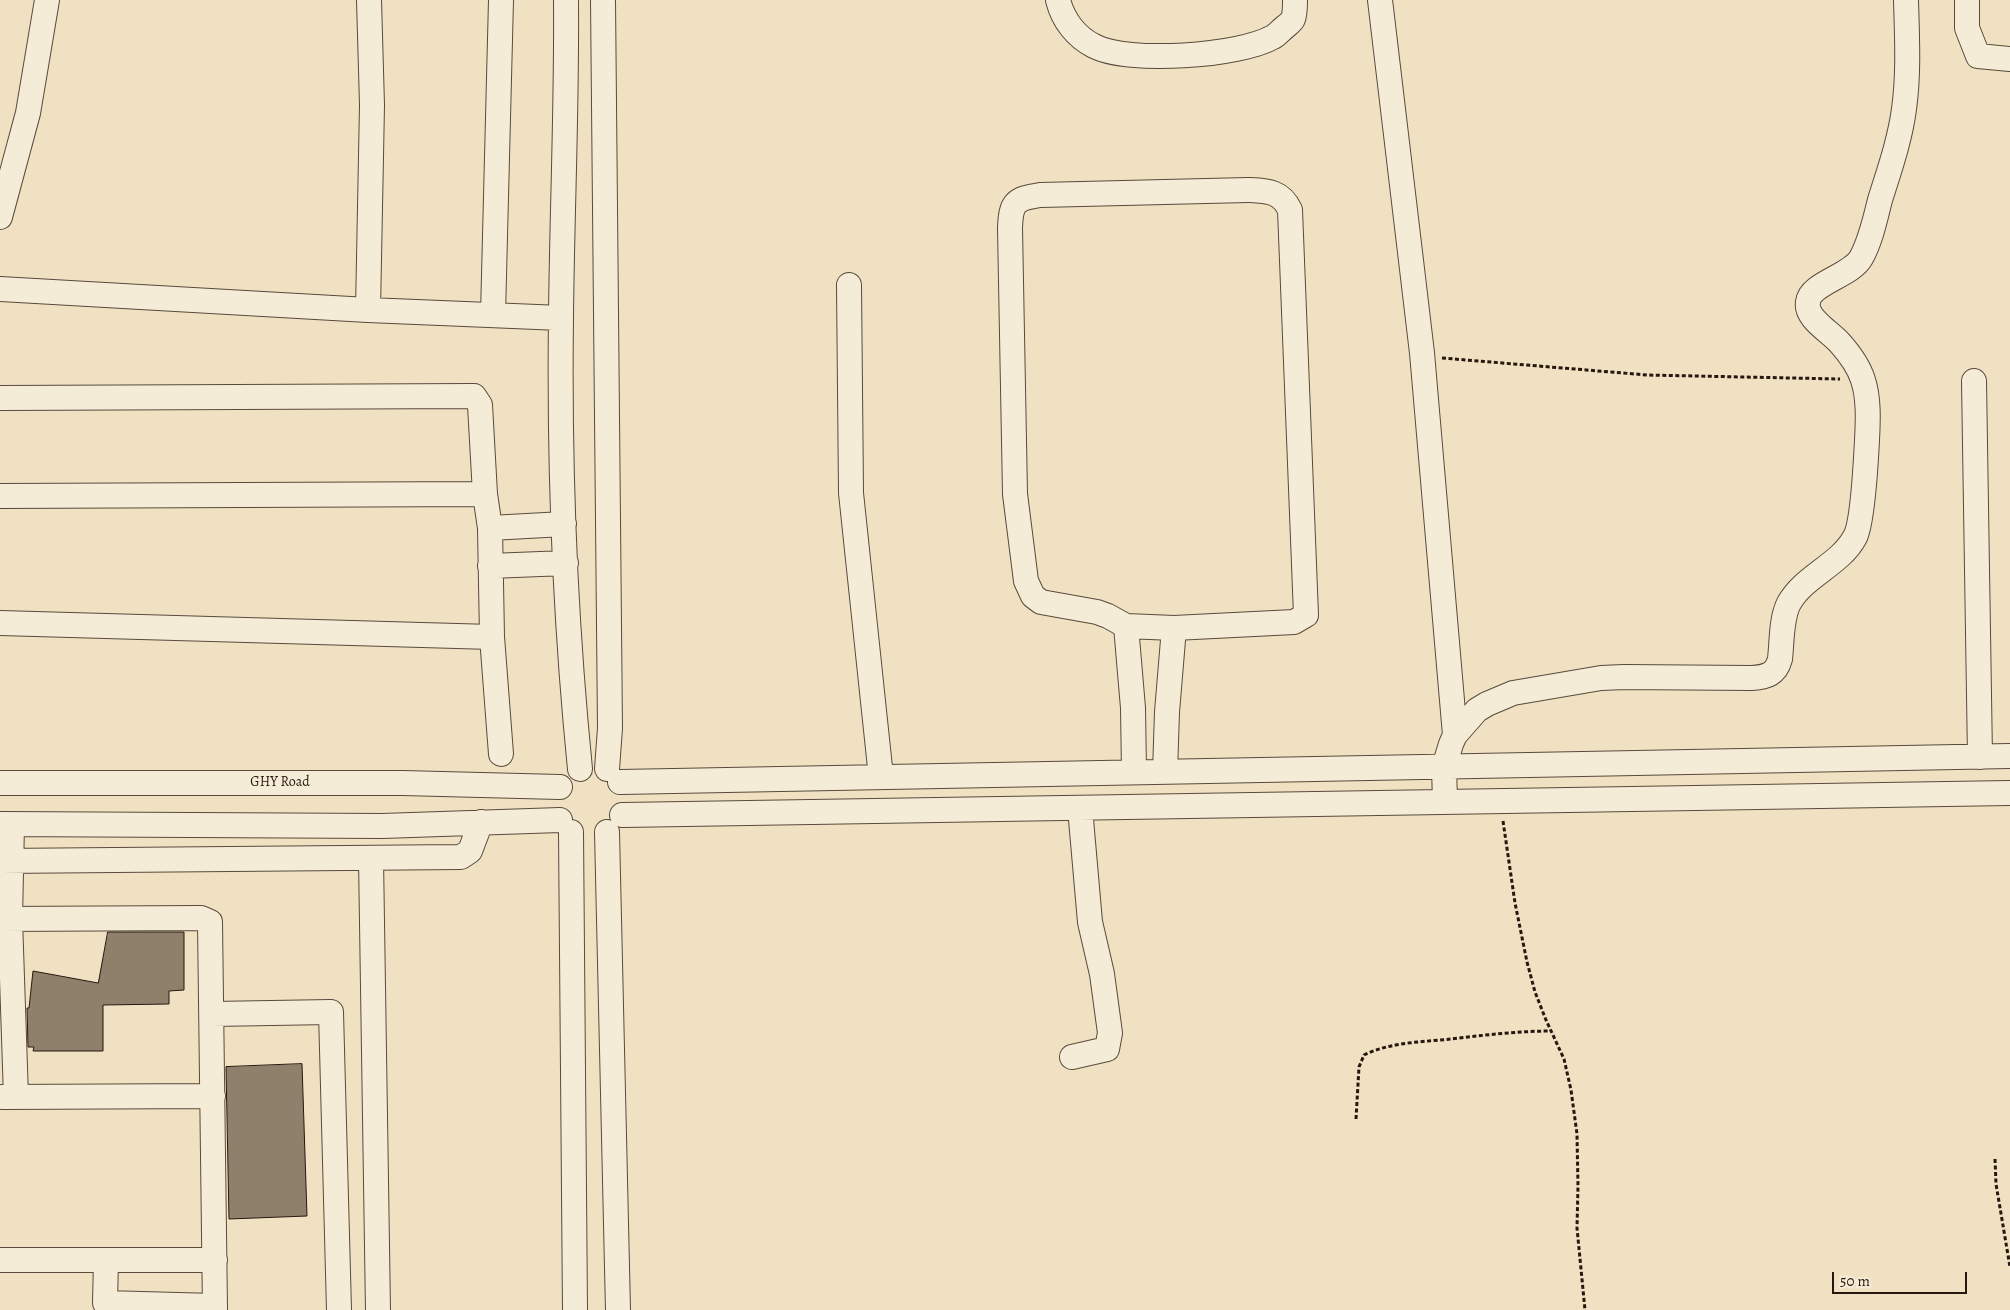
<!DOCTYPE html>
<html>
<head>
<meta charset="utf-8">
<style>
	body { margin:0 }
	#map { position:relative; width:2010px; height:1310px; overflow:hidden; background:#efe1c2; font-family:Alegreya,serif }
	canvas { display:block }
	.scale { position:absolute; left:1832px; top:1272px; width:135px; height:22px; box-sizing:border-box; border:2px solid #27170f; border-top:0; padding-left:6px; font-size:15px; line-height:18px; white-space:nowrap; color:#27170f; -webkit-text-stroke:4px #f5ecd7; paint-order:stroke }
</style>
</head>
<body>
<div id="map">
<canvas width="2010" height="1310"></canvas>
<div class="scale">50 m</div>
</div>
<script>
const ctx = document.querySelector('canvas').getContext('2d');
ctx.lineJoin = 'round';
function fill(path, color) {
  ctx.fillStyle = color;
  ctx.fill(path, 'evenodd');
}
function trace(path, color, width, dash) {
  ctx.strokeStyle = color;
  ctx.lineWidth = width;
  ctx.lineCap = dash ? 'butt' : 'round';
  ctx.setLineDash(dash || []);
  ctx.stroke(path);
}
function drawText(font, color, halo, rows, align = 'center') {
  ctx.font = font + ' Alegreya,serif';
  ctx.lineWidth = 4;
  ctx.setLineDash([]);
  ctx.textBaseline = 'middle';
  ctx.strokeStyle = halo;
  ctx.fillStyle = color;
  for (const [text, x, y, turn = 0] of rows) {
    ctx.save();
    ctx.translate(x, y);
    ctx.rotate((+turn || 0) * Math.PI / 180);
    ctx.textAlign = isNaN(turn) ? turn : align;
    if (halo) ctx.strokeText(text, 0, 0);
    ctx.fillText(text, 0, 0);
    ctx.restore();
  }
}
const building = new Path2D(`
	M 108,932 L 184,932 L 184,990 L 169,991 L 169,1004 L 103,1005 L 103,1051 L 33,1051 L 34,1047 L 28,1047 L 27,1008 L 29,1008 L 33,971 L 98,983 Z
	M 302,1064 L 307,1216 L 229,1219 L 226,1067 Z`);
fill(building, '#8f806c');
trace(building, '#27170f', 1);
const minor = new Path2D(`
	M 566,0 C 567,106 562,211 561,317 C 559,467 565,619 580,769
	M 603,0 L 610,728 L 607,769
	M 1058,0 C 1063,20 1076,37 1094,46 C 1128,64 1240,56 1273,37 C 1277,35 1281,30 1285,27 C 1287,25 1292,22 1293,19 C 1295,14 1295,5 1295,0
	M 1380,0 L 1422,353 L 1455,735
	M 1967,0 L 1967,28 L 1978,56 L 2010,59
	M 1248,190 C 1268,191 1281,191 1290,210 L 1306,615 L 1294,622 L 1174,628 L 1126,626 L 1108,616 L 1097,612 L 1041,602 L 1033,596 L 1026,581 L 1015,494 L 1010,228 C 1011,202 1015,199 1040,195 Z
	M 0,217 L 28,113 L 47,0
	M 849,285 L 851,493 L 881,777
	M 0,289 L 368,310 L 561,318
	M 368,310 L 372,105 L 369,0
	M 493,315 L 501,0
	M 1974,381 L 1980,757
	M 0,398 L 474,396 L 480,405 L 485,494 L 490,528 L 492,637 L 0,623
	M 0,496 L 485,494
	M 490,528 L 564,524
	M 490,566 L 566,563
	M 1126,626 L 1133,708 L 1134,772
	M 492,637 L 501,754
	M 1165,772 L 1167,712 L 1174,628
	M 620,782 L 2010,756
	M 0,783 L 402,783 L 560,787
	M 1445,802 L 1444,767 L 1451,744 L 1455,735 L 1477,710 L 1487,704 L 1513,693 L 1601,678 L 1624,677 L 1752,678 C 1767,677 1776,674 1780,659 C 1782,642 1781,618 1789,603 C 1805,575 1840,565 1855,537 C 1863,522 1866,459 1867,440 C 1868,421 1869,398 1863,380 C 1859,367 1848,352 1839,342 C 1829,331 1805,318 1808,302 C 1810,283 1851,276 1861,258 C 1871,240 1875,219 1880,200 C 1889,171 1900,140 1904,109 C 1909,73 1907,37 1906,0
	M 622,815 L 2010,793
	M 0,824 L 382,826 L 560,820
	M 12,824 L 10,919 L 16,1097
	M 571,832 L 575,1310
	M 607,832 L 618,1310
	M 371,858 L 378,1310
	M 0,861 L 461,857 L 470,851 L 481,822
	M 0,919 L 201,918 L 210,922 L 215,1310
	M 212,1014 L 331,1012 L 339,1310
	M 1072,1057 L 1107,1049 L 1110,1033 L 1102,974 L 1090,922 L 1080,808
	M 2,1097 L 213,1096
	M 0,1260 L 215,1260
	M 106,1260 L 105,1303 L 215,1306`);
trace(minor, '#594a3c', 26);
trace(new Path2D(`
	M 1442,358 L 1647,375 L 1840,379
	M 1503,821 L 1515,903 L 1527,962 L 1535,992 L 1546,1020 L 1564,1059 L 1571,1090 L 1577,1134 L 1578,1186 L 1577,1228 L 1585,1310
	M 1356,1119 L 1359,1067 L 1364,1055 C 1390,1042 1423,1042 1451,1039 C 1485,1035 1519,1031 1552,1031
	M 1995,1159 L 1996,1184 L 2010,1267`), '#27170f', 3, [4, 2.5]);
trace(minor, '#f5ecd7', 24);
drawText('14px', '#27170f', '#f5ecd7', [
	["GHY Road",280,783]
]);
</script>
</body>
</html>
